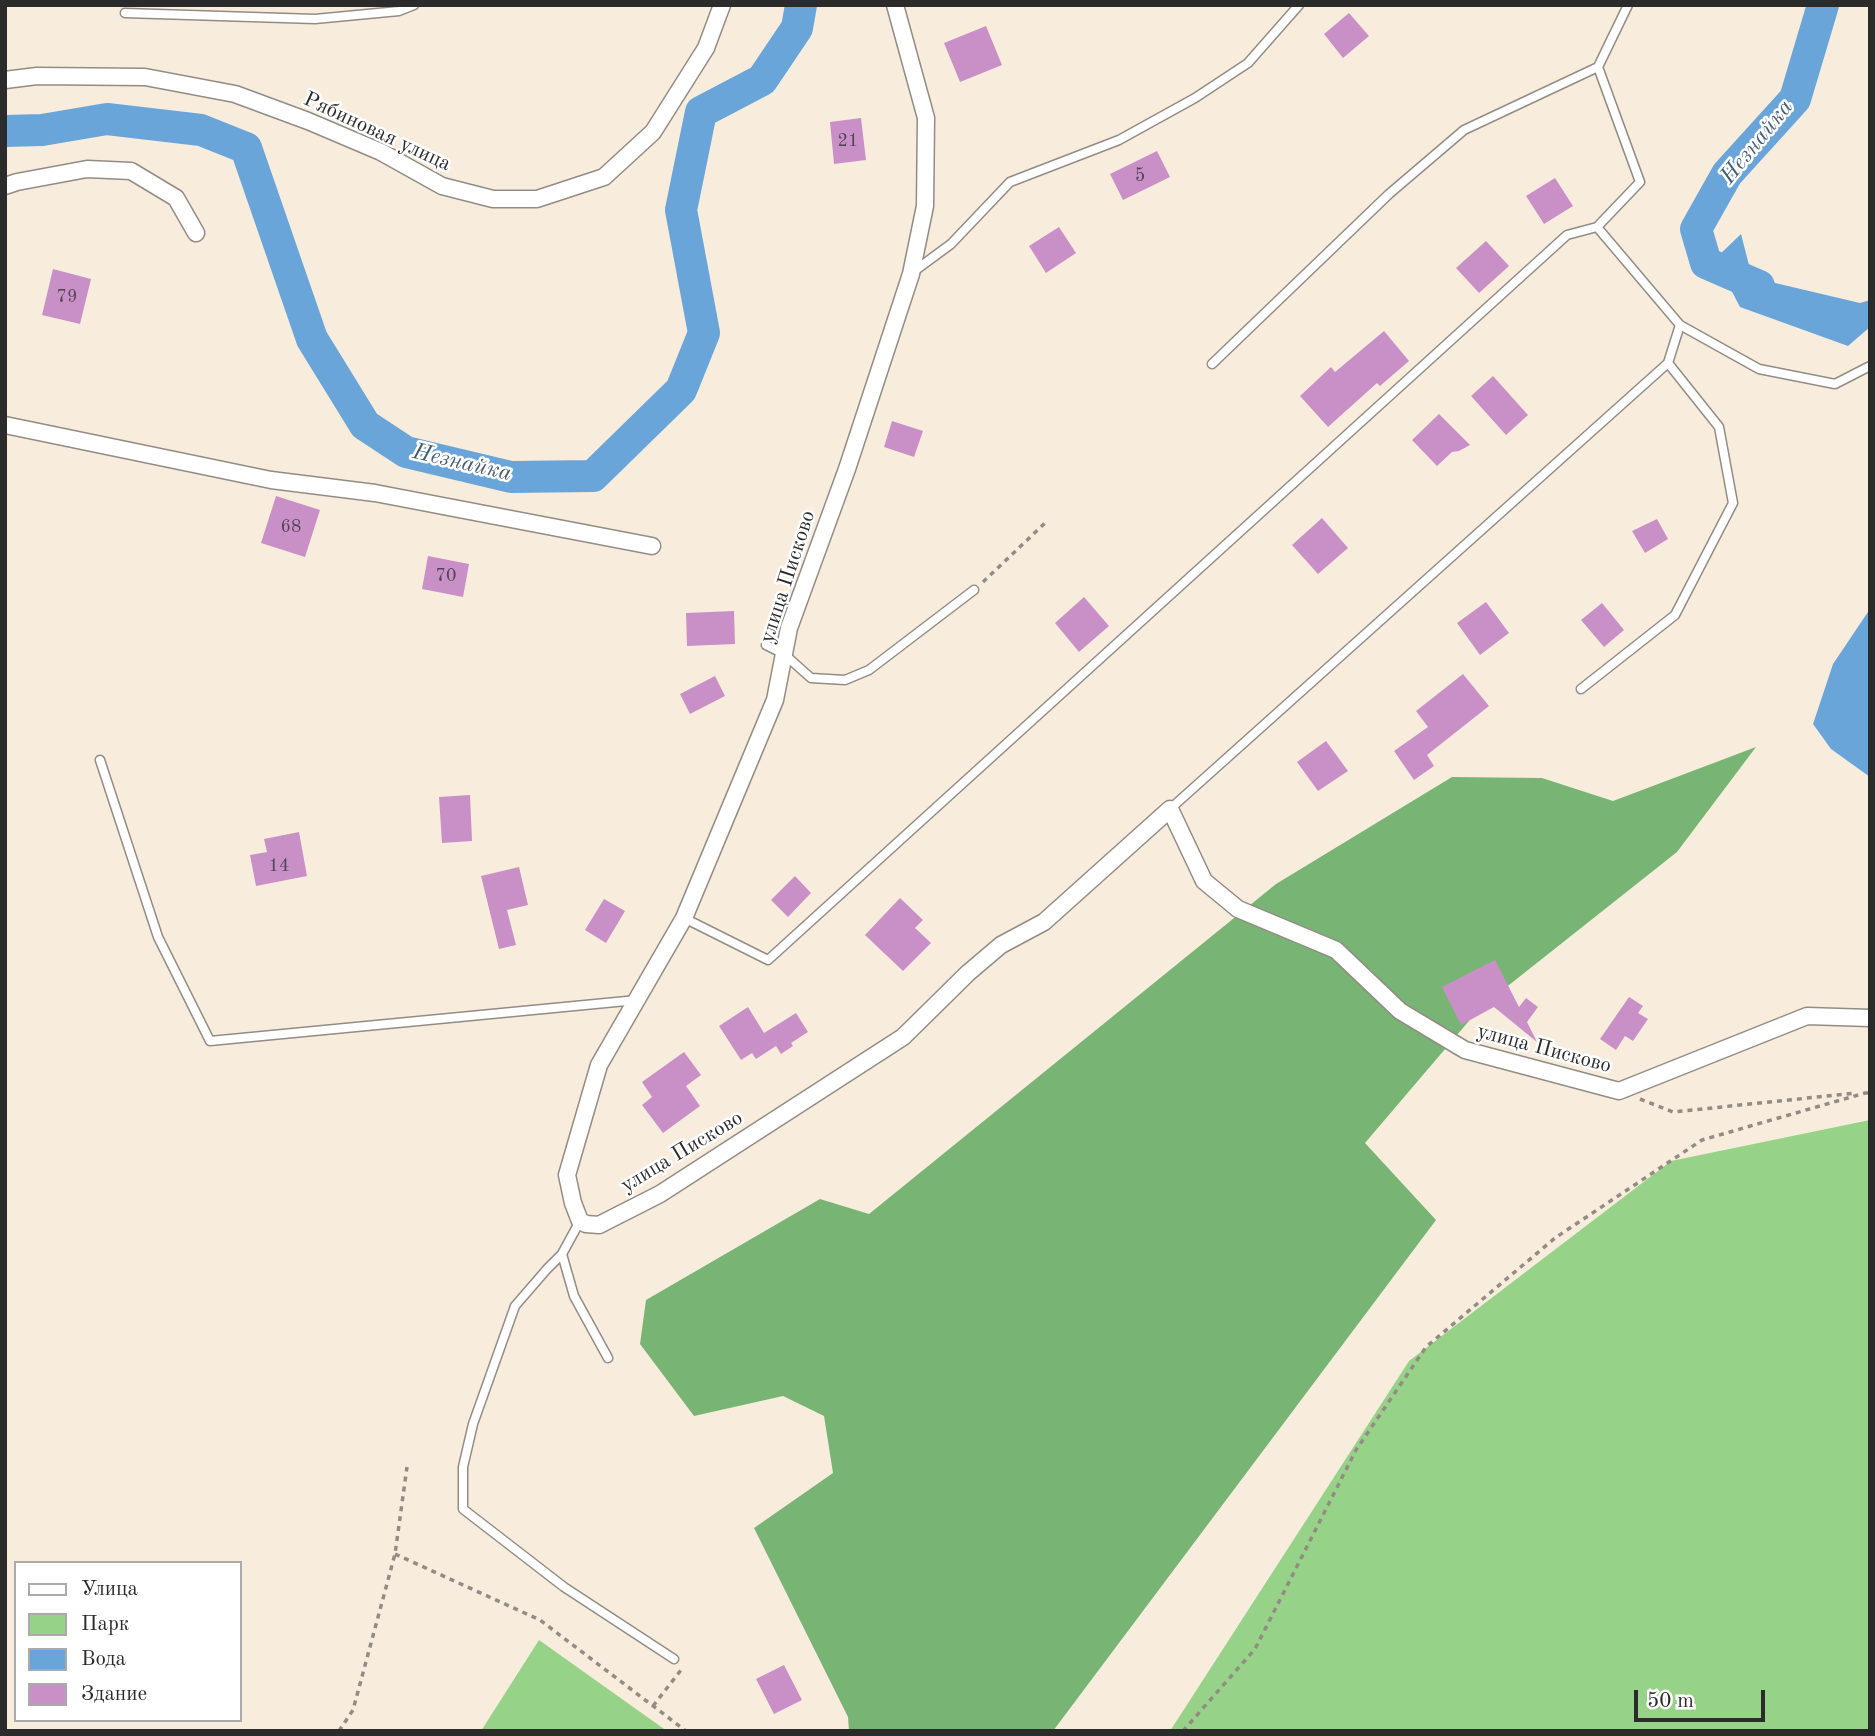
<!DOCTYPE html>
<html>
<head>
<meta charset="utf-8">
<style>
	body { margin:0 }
	#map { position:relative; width:1875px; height:1736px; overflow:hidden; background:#f8eddd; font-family:"Old Standard TT",serif }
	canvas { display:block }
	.frame { position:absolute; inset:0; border:7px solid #2b2b2b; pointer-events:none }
	.legend { position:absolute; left:14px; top:1561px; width:228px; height:161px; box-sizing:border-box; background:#fff; border:2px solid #aaa; margin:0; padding:9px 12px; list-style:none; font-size:21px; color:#2b2b2b }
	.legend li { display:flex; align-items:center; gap:14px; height:35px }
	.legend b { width:35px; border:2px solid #aaa }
	.scale { position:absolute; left:1634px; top:1690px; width:131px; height:32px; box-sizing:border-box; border:4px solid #2b2b2b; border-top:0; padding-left:9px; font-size:21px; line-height:24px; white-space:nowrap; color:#2b2b2b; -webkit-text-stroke:5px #fff; paint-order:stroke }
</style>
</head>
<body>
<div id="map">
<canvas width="1875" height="1736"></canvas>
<div class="frame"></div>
<ul class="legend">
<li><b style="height:9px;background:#fff"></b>Улица</li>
<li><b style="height:19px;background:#96d388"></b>Парк</li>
<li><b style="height:19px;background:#6aa5da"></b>Вода</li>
<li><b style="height:19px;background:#c990c7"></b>Здание</li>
</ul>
<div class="scale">50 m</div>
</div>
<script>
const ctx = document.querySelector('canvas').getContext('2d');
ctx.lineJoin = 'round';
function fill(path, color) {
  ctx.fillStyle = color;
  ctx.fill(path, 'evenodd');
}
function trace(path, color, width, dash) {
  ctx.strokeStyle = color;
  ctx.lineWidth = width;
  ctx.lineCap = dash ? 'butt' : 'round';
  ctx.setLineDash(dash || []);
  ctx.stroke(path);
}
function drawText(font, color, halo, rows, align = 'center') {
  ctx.font = font + ' "Old Standard TT",serif';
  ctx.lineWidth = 5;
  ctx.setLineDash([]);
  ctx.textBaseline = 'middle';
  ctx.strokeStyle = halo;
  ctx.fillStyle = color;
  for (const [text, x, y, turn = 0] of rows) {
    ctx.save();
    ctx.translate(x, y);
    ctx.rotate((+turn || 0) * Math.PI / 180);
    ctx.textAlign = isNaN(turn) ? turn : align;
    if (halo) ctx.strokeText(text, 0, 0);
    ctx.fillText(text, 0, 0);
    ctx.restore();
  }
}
fill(new Path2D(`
	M 1870,1120 L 1870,1731 L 1170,1731 L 1409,1361 L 1671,1161 Z
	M 539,1640 L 667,1731 L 481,1731 Z`), '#96d388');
fill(new Path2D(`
	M 1756,747 L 1677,852 L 1480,1008 L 1365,1143 L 1436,1220 L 1053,1731 L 849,1731 L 848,1717 L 754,1528 L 833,1473 L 824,1416 L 783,1396 L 694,1416 L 640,1344 L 646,1300 L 820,1199 L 869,1214 L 1276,884 L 1452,777 L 1542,778 L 1613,801 Z`), '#78b574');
fill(new Path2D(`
	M 1741,234 L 1750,269 L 1771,282 L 1860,303 L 1870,300 L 1870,327 L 1848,346 L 1740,307 L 1715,259 Z
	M 1870,609 L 1870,777 L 1831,749 L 1813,724 L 1833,664 Z`), '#6aa5da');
trace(new Path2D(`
	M 5,131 L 42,130 L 107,119 L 201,130 L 246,148 L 312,339 L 365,425 L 406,452 L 511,477 L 593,476 L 681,390 L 704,333 L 681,210 L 701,112 L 762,80 L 797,28 L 801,5
	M 1759,286 L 1706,263 L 1696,229 L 1727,174 L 1795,99 L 1823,5`), '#6aa5da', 32);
fill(new Path2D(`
	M 1349,13 L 1369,36 L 1343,58 L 1324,34 Z
	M 986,26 L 1002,65 L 960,82 L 944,43 Z
	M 861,118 L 866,160 L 834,164 L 830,122 Z
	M 1157,151 L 1170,177 L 1123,200 L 1110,174 Z
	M 1555,178 L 1573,206 L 1544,224 L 1526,196 Z
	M 1059,227 L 1076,253 L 1046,273 L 1029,246 Z
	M 1486,241 L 1509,266 L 1479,293 L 1456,268 Z
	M 53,269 L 91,279 L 80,324 L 42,315 Z
	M 1384,331 L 1409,361 L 1380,386 L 1377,383 L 1328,427 L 1300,396 L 1331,367 L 1335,372 Z
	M 1493,376 L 1528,415 L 1506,435 L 1471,396 Z
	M 1439,414 L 1470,445 L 1459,451 L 1452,452 L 1437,466 L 1412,440 Z
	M 892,421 L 923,431 L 914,457 L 884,447 Z
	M 276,496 L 320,510 L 305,557 L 261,543 Z
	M 1322,518 L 1348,548 L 1318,574 L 1292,545 Z
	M 1657,519 L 1668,539 L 1645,553 L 1632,531 Z
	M 428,556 L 469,564 L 463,597 L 422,589 Z
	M 1084,597 L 1109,626 L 1079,652 L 1055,623 Z
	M 1486,602 L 1509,633 L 1480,655 L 1457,623 Z
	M 1602,603 L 1624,630 L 1604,647 L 1581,620 Z
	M 734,611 L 735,644 L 687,646 L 686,613 Z
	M 1463,674 L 1489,706 L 1427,755 L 1434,766 L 1414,780 L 1394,751 L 1428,727 L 1416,711 Z
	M 715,676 L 725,696 L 690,714 L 680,694 Z
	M 1326,741 L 1348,771 L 1318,791 L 1297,762 Z
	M 470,795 L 472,841 L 442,843 L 439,797 Z
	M 299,832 L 307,876 L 256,886 L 250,855 L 267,852 L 264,839 Z
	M 519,867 L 528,905 L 507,910 L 516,945 L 499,949 L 481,876 Z
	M 795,876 L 811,893 L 788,917 L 771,900 Z
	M 900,898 L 923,920 L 915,928 L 931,943 L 903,971 L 865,935 Z
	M 604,899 L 625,911 L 606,943 L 585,930 Z
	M 1495,960 L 1519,1007 L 1526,998 L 1538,1007 L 1527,1022 L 1537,1042 L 1494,1007 L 1461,1025 L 1442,987 Z
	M 1629,997 L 1643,1006 L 1638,1013 L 1648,1019 L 1633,1041 L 1625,1036 L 1616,1050 L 1600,1039 Z
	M 748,1007 L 764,1033 L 796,1013 L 808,1032 L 791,1043 L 793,1046 L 781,1054 L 776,1046 L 756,1059 L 752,1053 L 741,1060 L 719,1026 Z
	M 684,1052 L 701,1075 L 686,1086 L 700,1106 L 663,1133 L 642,1105 L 652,1097 L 642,1082 Z
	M 784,1665 L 802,1700 L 774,1714 L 756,1679 Z`), '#c990c7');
const lane = new Path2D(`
	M 125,13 L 315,19 L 399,11 L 414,5
	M 913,272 L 951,244 L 1010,182 L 1119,140 L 1195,98 L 1248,63 L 1299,5
	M 1680,325 L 1759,369 L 1835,384 L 1870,366
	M 1212,364 L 1389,194 L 1464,130 L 1598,67
	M 766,645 L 784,654 L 811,678 L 845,680 L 869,670 L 974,590
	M 1581,689 L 1675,615 L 1733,503 L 1719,427 L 1668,363
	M 100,760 L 158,937 L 210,1041 L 637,1000
	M 1170,809 L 1668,363 L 1680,325 L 1597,227
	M 684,918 L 768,960 L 1567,235 L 1597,227 L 1640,182 L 1598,67 L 1628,5
	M 562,1254 L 580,1221
	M 608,1358 L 574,1296 L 562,1254 L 547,1269 L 515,1306 L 473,1424 L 463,1467 L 463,1509 L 564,1587 L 674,1659`);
const street = new Path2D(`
	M 895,5 L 926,118 L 925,206 L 911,274 L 847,469 L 789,628 L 775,700 L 684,918 L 599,1065 L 567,1175 L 573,1203 L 580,1221 L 586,1224 L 599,1225 L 660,1194 L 903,1037 L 968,973 L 1001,945 L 1044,922 L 1170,809 L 1204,881 L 1238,909 L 1336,950 L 1400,1011 L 1465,1050 L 1619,1091 L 1807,1016 L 1870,1018
	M 5,80 L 37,76 L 145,77 L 235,94 L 308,121 L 381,152 L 442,186 L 493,199 L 537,199 L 604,177 L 653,132 L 706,48 L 722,5
	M 5,186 L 17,182 L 87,169 L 131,171 L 176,198 L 196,233
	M 5,425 L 271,480 L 375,493 L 652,546`);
trace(lane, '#928c84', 11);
trace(street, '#928c84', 19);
trace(new Path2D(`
	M 983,582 L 1045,523
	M 1640,1099 L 1673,1112 L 1856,1093
	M 395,1554 L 540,1620 L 686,1731
	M 653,1706 L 681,1670 L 680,1669
	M 339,1731 L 353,1710 L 395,1554 L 407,1467
	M 1183,1731 L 1255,1649 L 1356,1450 L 1426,1347 L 1555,1238 L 1702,1140 L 1865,1093 L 1870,1093`), '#928c84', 3.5, [5, 5]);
trace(lane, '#fff', 8);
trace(street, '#fff', 16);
drawText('18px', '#524452', null, [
	["21",848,141],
	["5",1140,176],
	["79",67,297],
	["68",291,527],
	["70",446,576],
	["14",279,866]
]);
drawText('21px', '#2b2b2b', '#fff', [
	["Рябиновая улица",377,132,25],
	["улица Писково",788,577,-72],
	["улица Писково",1544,1049,15],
	["улица Писково",682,1152,-31]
]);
drawText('italic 23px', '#445c71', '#fff', [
	["Незнайка",1757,142,-51],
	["Незнайка",462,463,13]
]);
</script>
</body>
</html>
